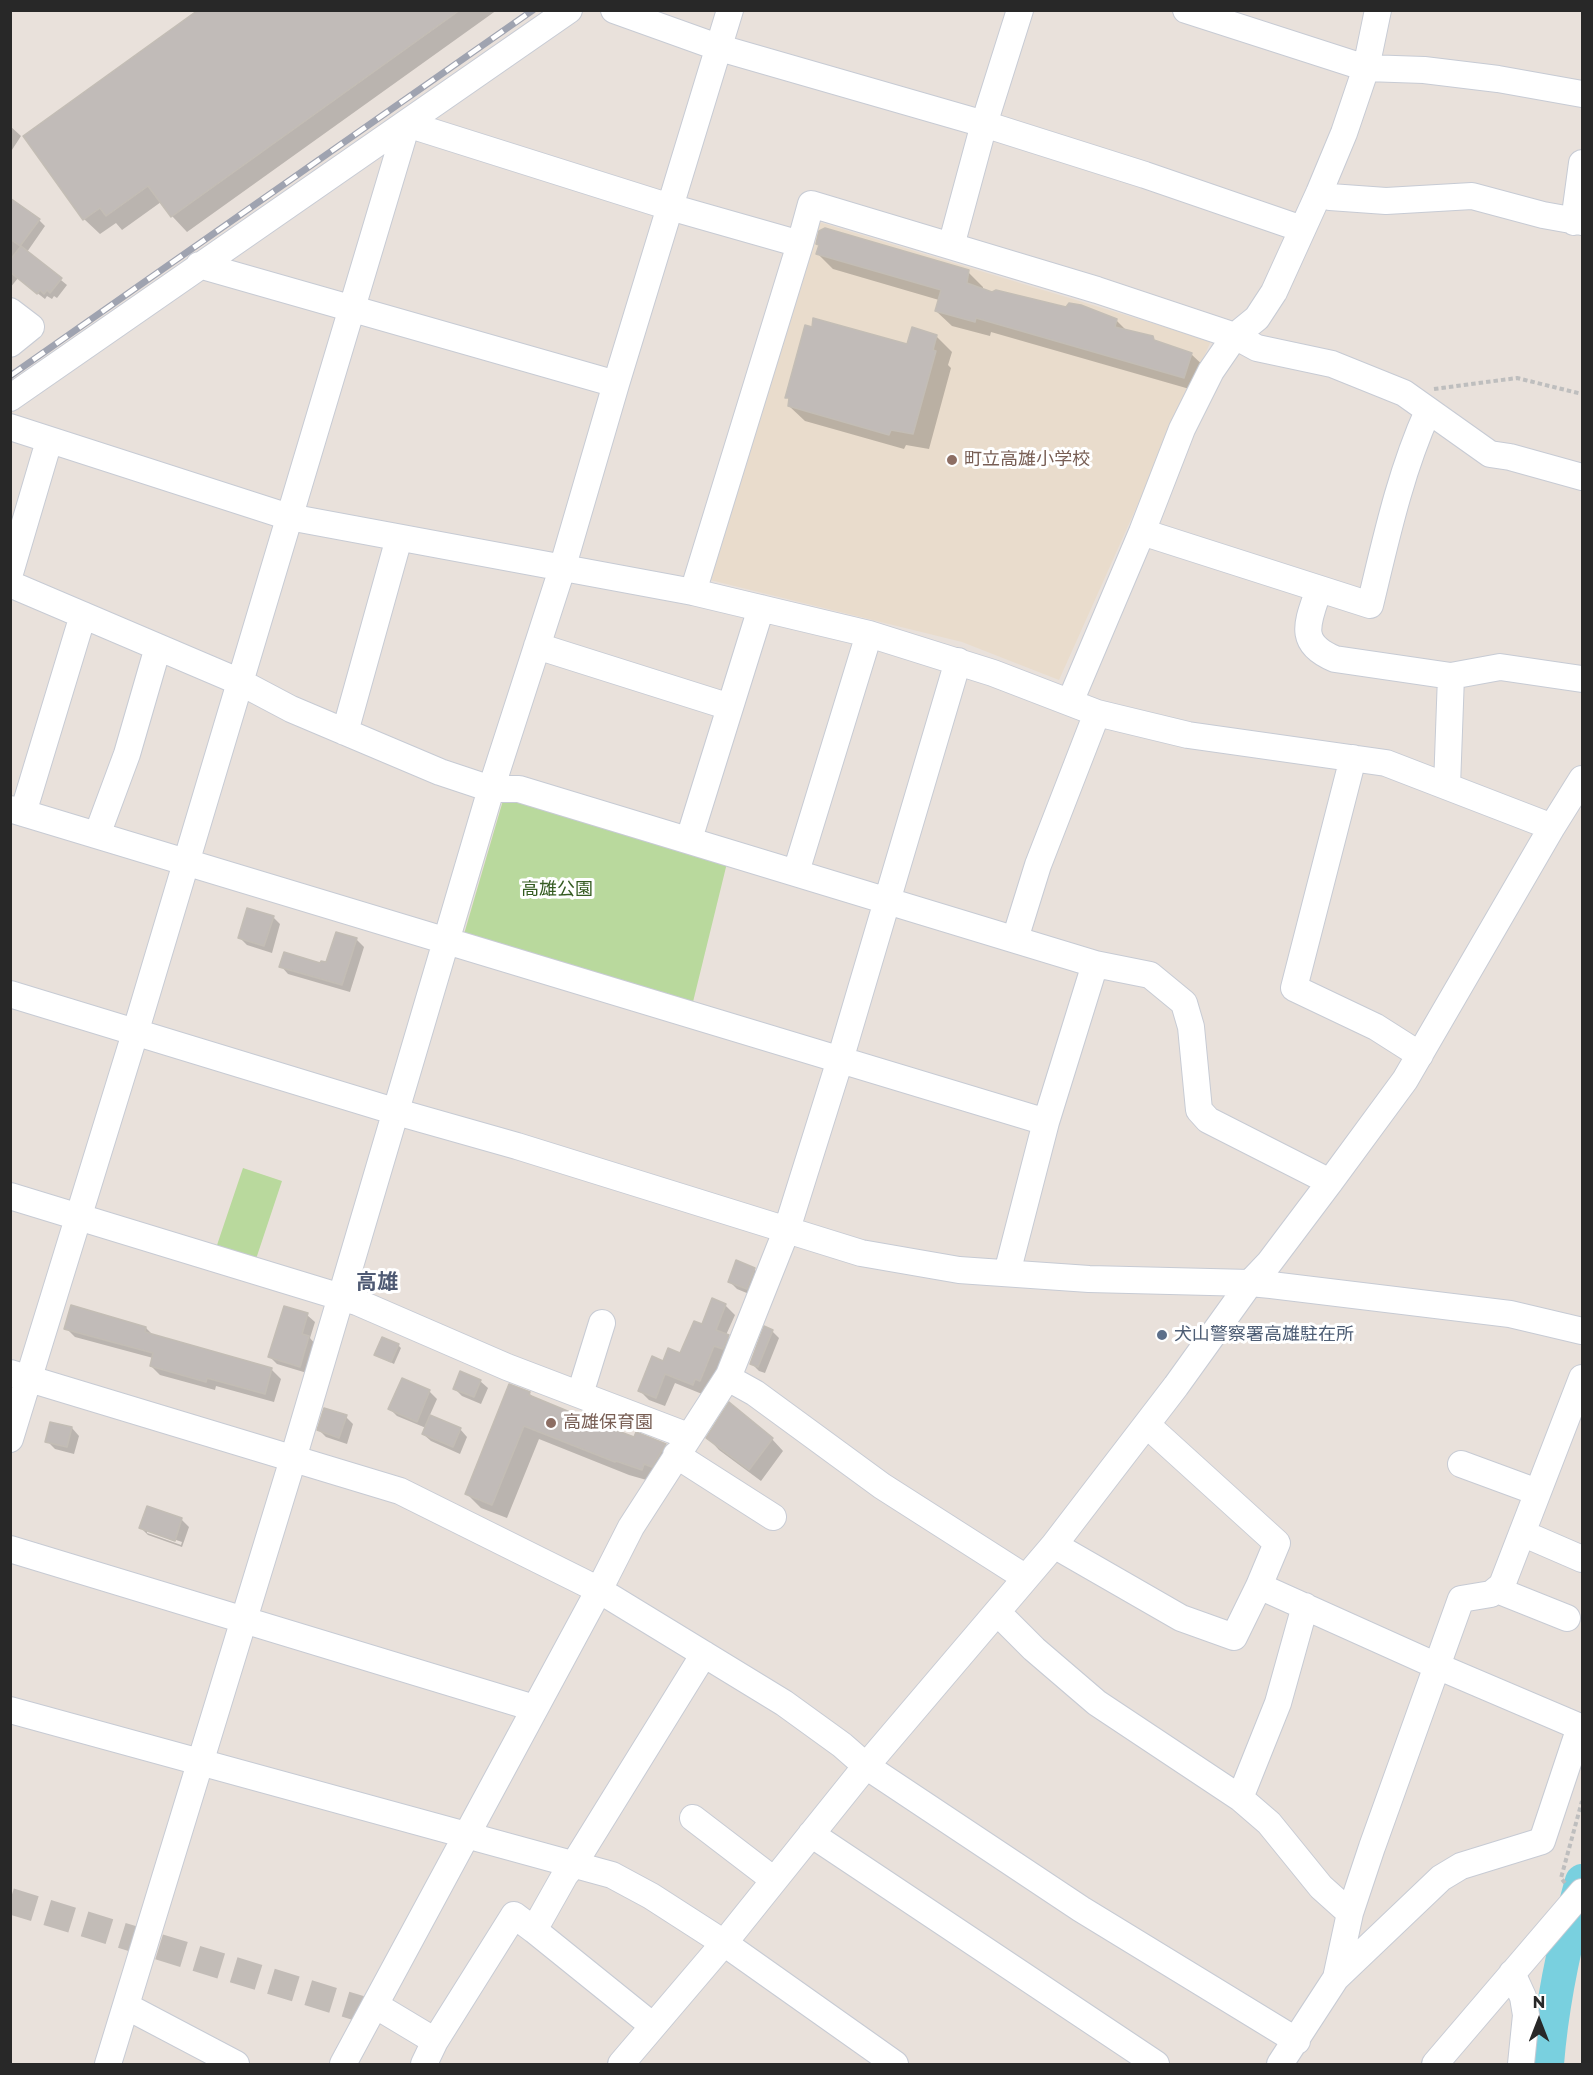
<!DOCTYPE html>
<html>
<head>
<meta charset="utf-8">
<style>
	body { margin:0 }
	#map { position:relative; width:1593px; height:2075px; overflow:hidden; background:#e9e1db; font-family:Montserrat,sans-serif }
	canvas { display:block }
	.frame { position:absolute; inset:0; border:12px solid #282828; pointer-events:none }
	.north { position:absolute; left:1509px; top:1991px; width:60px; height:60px; -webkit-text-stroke:4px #fff; paint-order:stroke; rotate:0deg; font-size:16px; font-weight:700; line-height:24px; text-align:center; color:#282828 }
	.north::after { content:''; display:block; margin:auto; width:21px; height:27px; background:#282828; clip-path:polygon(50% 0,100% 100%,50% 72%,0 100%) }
</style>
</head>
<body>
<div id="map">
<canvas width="1593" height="2075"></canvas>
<div class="frame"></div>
<div class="north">N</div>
</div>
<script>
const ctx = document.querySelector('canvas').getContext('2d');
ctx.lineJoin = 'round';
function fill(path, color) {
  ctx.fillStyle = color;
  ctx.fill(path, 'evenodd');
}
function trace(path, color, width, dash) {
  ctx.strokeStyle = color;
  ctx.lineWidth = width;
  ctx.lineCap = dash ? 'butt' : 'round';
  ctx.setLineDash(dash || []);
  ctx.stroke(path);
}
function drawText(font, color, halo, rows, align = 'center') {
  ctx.font = font + ' Montserrat,"Noto Sans JP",sans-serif';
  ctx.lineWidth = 6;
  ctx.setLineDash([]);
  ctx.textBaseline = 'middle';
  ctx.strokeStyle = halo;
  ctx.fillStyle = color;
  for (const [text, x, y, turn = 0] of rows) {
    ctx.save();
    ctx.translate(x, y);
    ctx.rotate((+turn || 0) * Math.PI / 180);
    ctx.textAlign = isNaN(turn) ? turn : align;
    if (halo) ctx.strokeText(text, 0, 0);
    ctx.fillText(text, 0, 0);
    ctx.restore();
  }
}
fill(new Path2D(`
	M 819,222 L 1211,341 L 1059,680 L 962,642 L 710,580 Z`), '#e9dccc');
fill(new Path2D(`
	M 504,797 L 727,863 L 692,1006 L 462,941 Z
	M 243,1168 L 282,1181 L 255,1262 L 216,1248 Z`), '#b9d99d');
fill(new Path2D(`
	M 201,10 L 497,10 L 187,232 L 172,216 L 161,202 L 122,230 L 116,223 L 100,234 L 84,219 Z
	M 10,126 L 21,136 L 10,153 Z
	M 10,206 L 39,220 L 45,226 L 27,252 L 67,285 L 57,298 L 54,296 L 52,299 L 47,296 L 45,299 L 18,278 L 10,288 Z
	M 817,243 L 968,272 L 983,287 L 983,290 L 1116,320 L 1128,332 L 1152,338 L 1158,343 L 1191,354 L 1207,369 L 1200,392 L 991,332 L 990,336 L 952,326 L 936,311 L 939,300 L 833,269 L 818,254 L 820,246 Z
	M 813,329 L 908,346 L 936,336 L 952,352 L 948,365 L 951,368 L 929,449 L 906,445 L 904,449 L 805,421 L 789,406 L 790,400 L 787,397 Z
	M 273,917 L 280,924 L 272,953 L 247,945 L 240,938 Z
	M 356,939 L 364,947 L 350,992 L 288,974 L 281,966 L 327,964 Z
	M 737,1262 L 754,1269 L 762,1277 L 754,1296 L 737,1289 L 729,1281 Z
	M 725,1305 L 735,1315 L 726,1335 L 737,1346 L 710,1389 L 705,1387 L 702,1394 L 675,1383 L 665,1406 L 649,1400 L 640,1391 L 664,1363 L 681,1355 L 703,1326 Z
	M 307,1315 L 315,1322 L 310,1338 L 316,1345 L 307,1373 L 277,1364 L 270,1357 Z
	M 66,1328 L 146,1328 L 153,1335 L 272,1370 L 281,1379 L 274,1402 L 216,1386 L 215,1390 L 160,1375 L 151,1366 L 153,1358 L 75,1337 Z
	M 772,1331 L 779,1338 L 765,1373 L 759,1371 L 751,1363 Z
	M 398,1345 L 401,1348 L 394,1364 L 376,1355 Z
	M 402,1380 L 430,1392 L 437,1399 L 429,1417 L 460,1429 L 467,1437 L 460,1454 L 431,1441 L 423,1434 L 426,1428 L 397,1416 L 390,1409 Z
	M 480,1381 L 488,1388 L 481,1404 L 462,1396 L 455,1389 Z
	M 529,1393 L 536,1400 L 583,1419 L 606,1422 L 616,1432 L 635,1439 L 665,1445 L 679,1459 L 657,1483 L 629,1475 L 539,1439 L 507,1518 L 481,1508 L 467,1494 Z
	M 346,1417 L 353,1424 L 347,1444 L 326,1437 L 319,1430 Z
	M 72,1428 L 79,1436 L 74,1454 L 55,1449 L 47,1441 Z
	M 708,1438 L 772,1439 L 783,1451 L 761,1481 L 719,1450 Z
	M 148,1508 L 182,1520 L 189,1527 L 182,1547 L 148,1535 L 141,1528 ZM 147,1530 L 182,1542 L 181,1545 L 147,1533 Z`), '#0003');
trace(new Path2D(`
	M 1547,2064 C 1552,2002 1565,1941 1582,1881`), '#79d0df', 34);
const building = new Path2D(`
	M 198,10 L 460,10 L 171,217 L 148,186 L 106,216 L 100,208 L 83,220 L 23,136 Z
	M 10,198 L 40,219 L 20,246 L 10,239 Z
	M 825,228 L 969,270 L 967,283 L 992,292 L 996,290 L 1066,307 L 1069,303 L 1081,305 L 1117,319 L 1115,327 L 1153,336 L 1154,340 L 1192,353 L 1184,378 L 976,318 L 975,322 L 935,311 L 941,290 L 816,254 L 819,245 L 816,244 L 819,231 Z
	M 21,246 L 62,278 L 50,293 L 47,290 L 44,294 L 40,290 L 37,294 L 10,272 L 10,260 Z
	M 813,318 L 907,344 L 912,327 L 937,335 L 933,350 L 936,351 L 913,434 L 891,430 L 889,435 L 788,406 L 789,398 L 785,398 L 805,325 L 812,327 Z
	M 247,908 L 274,916 L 264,946 L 238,938 Z
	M 336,932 L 357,938 L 342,985 L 279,967 L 284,952 L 320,963 L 321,961 L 326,962 Z
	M 736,1260 L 755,1268 L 747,1289 L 728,1282 Z
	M 712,1298 L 726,1304 L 716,1330 L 729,1335 L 723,1349 L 714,1346 L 700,1381 L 695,1379 L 693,1385 L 665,1374 L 656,1398 L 638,1391 L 652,1356 L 663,1361 L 668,1348 L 680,1353 L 694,1321 L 702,1324 Z
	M 71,1305 L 146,1327 L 145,1332 L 272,1368 L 265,1394 L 207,1378 L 206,1382 L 150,1366 L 153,1353 L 64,1329 Z
	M 284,1306 L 308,1313 L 302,1334 L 309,1336 L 300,1367 L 268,1357 Z
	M 764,1326 L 773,1330 L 758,1367 L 750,1364 Z
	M 382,1337 L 399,1344 L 391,1362 L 374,1355 Z
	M 460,1371 L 481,1380 L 474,1397 L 453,1389 Z
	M 402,1378 L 430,1390 L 417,1422 L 388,1409 Z
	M 509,1384 L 530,1392 L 529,1395 L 582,1417 L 583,1412 L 607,1421 L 605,1426 L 634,1437 L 636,1432 L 666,1444 L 665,1445 L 652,1467 L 644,1464 L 642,1470 L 616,1461 L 615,1462 L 524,1426 L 492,1505 L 465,1494 Z
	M 729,1402 L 773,1438 L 749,1470 L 706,1438 Z
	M 324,1408 L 347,1415 L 339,1438 L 317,1430 Z
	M 430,1415 L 461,1428 L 453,1447 L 422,1434 Z
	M 50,1422 L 72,1427 L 67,1447 L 45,1442 Z
	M 147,1506 L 182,1518 L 175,1541 L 139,1528 Z`);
fill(building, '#c1bbb8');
trace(building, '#c3bdb5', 1.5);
trace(new Path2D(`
	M 10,1901 L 371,2012`), '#c2bcb7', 26, [26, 13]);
const minor = new Path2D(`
	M 614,10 L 720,48 L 984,124 L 1145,175 L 1302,229
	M 1186,10 L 1366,68 L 1424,70 L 1498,79 L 1582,94
	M 407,124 L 670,207 L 800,244 L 693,592
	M 1319,193 L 1330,197 L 1386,201 L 1472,196 L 1543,215 L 1582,222
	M 1574,222 L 1582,163
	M 800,244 L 811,204 L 1097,290 L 1235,336 L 1257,348 L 1332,364 L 1404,393 L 1490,454 L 1510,457 L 1582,477
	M 951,246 L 984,124 L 1020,10
	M 199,265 L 616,384
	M 10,311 L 31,327 L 10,344
	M 10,398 L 569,10
	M 10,427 L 289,517 L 693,592 L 869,634 L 993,673 L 1097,713 L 1188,735 L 1386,763 L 1552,827
	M 1142,532 L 1370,605 C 1386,539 1400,473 1428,411
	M 10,573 L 49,441
	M 10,584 L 240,682 L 291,709 L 440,772 L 491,789 L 519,789 L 1095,964 L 1046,1122 L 1007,1273
	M 1319,589 C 1308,622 1296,643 1335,659 L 1451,676 L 1500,667 L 1582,679
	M 537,646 L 730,707
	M 1070,702 L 1142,532 L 1182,429 L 1211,371 L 1235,336 L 1257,318 L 1274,292 L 1319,193 L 1344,133 L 1366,68 L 1378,10
	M 345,732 L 399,538
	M 1353,758 L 1294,988 L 1376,1027 L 1420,1055
	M 1447,786 L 1451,676
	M 10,809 L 1046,1122
	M 23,813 L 83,615
	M 97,835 L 127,754 L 158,647
	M 689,839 L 761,608
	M 796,872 L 869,634
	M 1015,939 L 1038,865 L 1097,713
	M 1095,964 L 1150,975 L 1184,1003 L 1191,1027 L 1199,1110 L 1208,1120 L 1330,1182
	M 10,994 L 397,1112 L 517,1146 L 861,1253 L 959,1270 L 1089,1279 L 1250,1283 L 1271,1285 L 1510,1314 L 1582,1331
	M 10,1196 L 357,1302 L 507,1367 L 688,1436
	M 10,1373 L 400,1491 L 599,1590 L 784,1703 L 842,1745 L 866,1766 L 1081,1909 L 1297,2041
	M 728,1378 L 755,1393 L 882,1486 L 1026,1578
	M 580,1394 L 602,1323
	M 10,1439 L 136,1030 L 407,124
	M 676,1455 L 773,1517
	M 1461,1464 L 1537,1492
	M 1522,1533 L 1582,1559
	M 1054,1545 L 1181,1618 L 1234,1637 L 1259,1586 L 1277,1543 L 1147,1425
	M 10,1549 L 534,1708
	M 1259,1586 L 1437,1666 L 1580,1727 L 1542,1841 L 1461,1866 L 1441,1878 L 1336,1978
	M 1497,1590 L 1567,1618
	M 997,1612 L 1034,1649 L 1097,1703 L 1240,1798 L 1269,1823 L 1321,1887 L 1350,1913
	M 10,1710 L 612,1875 L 651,1896 L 724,1943 L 895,2064
	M 1240,1798 L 1278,1703 L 1305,1606
	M 693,1818 L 774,1880
	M 811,1834 L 1156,2064
	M 534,1930 L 653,2026
	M 1512,1973 L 1523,1997 L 1526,2015 L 1521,2064
	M 375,2005 L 435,2041
	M 126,2006 L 236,2064
	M 108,2064 L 293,1459 L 491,789 L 562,569 L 616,384 L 730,10
	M 343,2064 L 599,1590 L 631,1527 L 729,1375 L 787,1229 L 840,1060 L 958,661
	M 424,2064 L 435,2041 L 514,1915 L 534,1930 L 565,1875 L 574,1864 L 704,1654
	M 621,2064 L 724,1943 L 866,1766 L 1054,1545 L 1176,1386 L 1250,1283 L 1269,1263 L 1330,1182 L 1405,1080 L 1552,827 L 1582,779
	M 1280,2064 L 1336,1978 L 1350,1913 L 1372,1847 L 1461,1599 L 1491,1594 L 1502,1585 L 1582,1378
	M 1435,2064 L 1582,1892`);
trace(minor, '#c7cbd4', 28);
trace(new Path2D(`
	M 1434,389 L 1517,378 L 1582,394
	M 1565,1883 L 1561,1878 L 1582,1801`), '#bebebe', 4, [4.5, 3]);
trace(minor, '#fff', 26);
const rail = new Path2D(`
	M 10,376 L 533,10`);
trace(rail, '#9fa3b0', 7);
trace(rail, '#fff', 4.5, [14]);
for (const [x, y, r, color] of [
	[952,460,6,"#8d6e63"],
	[1162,1335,6,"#5c6f8a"],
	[551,1423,6,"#8d6e63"]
]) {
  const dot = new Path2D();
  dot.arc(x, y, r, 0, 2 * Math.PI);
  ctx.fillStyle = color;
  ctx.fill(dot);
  trace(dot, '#fff', 2);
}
drawText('18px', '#785e54', '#fff', [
	["町立高雄小学校",964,460],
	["高雄保育園",563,1423]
], 'left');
drawText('18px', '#345b21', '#fff', [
	["高雄公園",557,890]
]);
drawText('18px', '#4e5e75', '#fff', [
	["犬山警察署高雄駐在所",1174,1335]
], 'left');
drawText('bold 21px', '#4e5973', '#fff', [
	["高雄",377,1283]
]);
</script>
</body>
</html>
